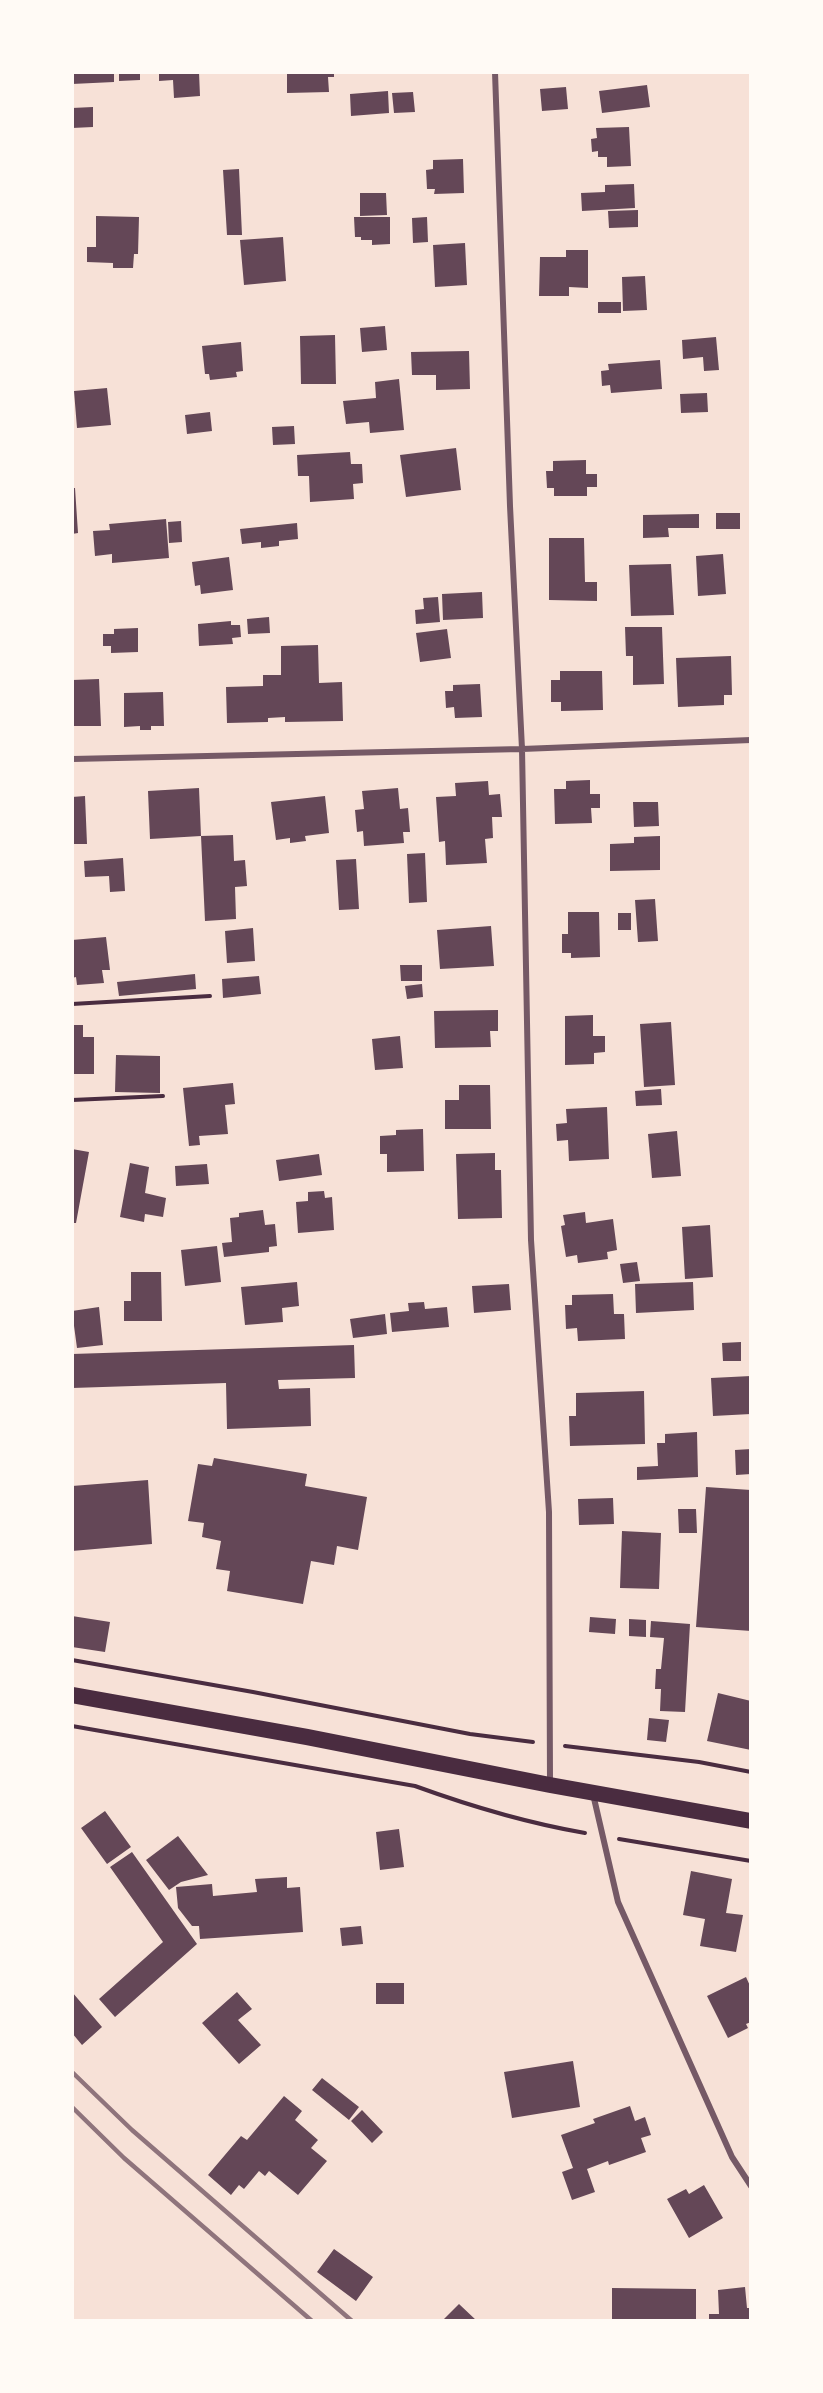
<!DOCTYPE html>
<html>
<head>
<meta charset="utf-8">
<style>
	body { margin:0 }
	#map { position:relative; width:823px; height:2393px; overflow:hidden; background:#f7e1d7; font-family:Ubuntu,sans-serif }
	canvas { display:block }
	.frame { position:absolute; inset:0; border:74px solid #fffaf5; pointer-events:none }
</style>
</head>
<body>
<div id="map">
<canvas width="823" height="2393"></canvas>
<div class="frame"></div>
</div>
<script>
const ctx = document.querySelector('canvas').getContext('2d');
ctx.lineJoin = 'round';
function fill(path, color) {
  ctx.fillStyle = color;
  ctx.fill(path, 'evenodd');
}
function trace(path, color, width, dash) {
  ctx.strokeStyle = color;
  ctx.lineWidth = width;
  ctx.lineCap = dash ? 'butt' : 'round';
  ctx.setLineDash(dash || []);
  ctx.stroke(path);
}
fill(new Path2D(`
	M 72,72 L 114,72 L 114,82 L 72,84 Z
	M 119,72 L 140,72 L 140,80 L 119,81 Z
	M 159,72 L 199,72 L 200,96 L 174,98 L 173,80 L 159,81 Z
	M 287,72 L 334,72 L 334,77 L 328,77 L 329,92 L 287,93 Z
	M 647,85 L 650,107 L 602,113 L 599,91 Z
	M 566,87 L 568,109 L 542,111 L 540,89 Z
	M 388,91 L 389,113 L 351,116 L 350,94 Z
	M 413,92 L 415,112 L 394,113 L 392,93 Z
	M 93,107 L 93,127 L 72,128 L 72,108 Z
	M 629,127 L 631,166 L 607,167 L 607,157 L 598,157 L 598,151 L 592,152 L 591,139 L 597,138 L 596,128 Z
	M 463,159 L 464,193 L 434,194 L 435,189 L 427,189 L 426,170 L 433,169 L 433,160 Z
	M 239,169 L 242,235 L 227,235 L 223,170 Z
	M 634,184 L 635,208 L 582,211 L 581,193 L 605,192 L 605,185 Z
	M 360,193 L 386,193 L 387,215 L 360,216 Z
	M 638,210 L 638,227 L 609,228 L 608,211 Z
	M 96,216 L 139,217 L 138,254 L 134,254 L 133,268 L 113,268 L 113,263 L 87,262 L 87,247 L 96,247 Z
	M 354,217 L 390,217 L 390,244 L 372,245 L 372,240 L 361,240 L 361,237 L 355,237 Z
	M 427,217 L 428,242 L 413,243 L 412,218 Z
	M 283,237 L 286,281 L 244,285 L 240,240 Z
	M 465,243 L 467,285 L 435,287 L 433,245 Z
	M 566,250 L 588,250 L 588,288 L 569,287 L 569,296 L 539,296 L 540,257 L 566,257 Z
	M 645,276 L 647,310 L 623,311 L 622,277 Z
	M 598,302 L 621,302 L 621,313 L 598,313 Z
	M 385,326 L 387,350 L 362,352 L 360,328 Z
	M 335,335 L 336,384 L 301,384 L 300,336 Z
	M 716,337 L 719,370 L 704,371 L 703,357 L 683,359 L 682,340 Z
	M 241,342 L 243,371 L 236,372 L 237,377 L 210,380 L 209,374 L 205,374 L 202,346 Z
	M 469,351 L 470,389 L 436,390 L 436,375 L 412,375 L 411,352 Z
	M 660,360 L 662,389 L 611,393 L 610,385 L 602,386 L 601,371 L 609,370 L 608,364 Z
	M 399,379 L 404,430 L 370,433 L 369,422 L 346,424 L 343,401 L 376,398 L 375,382 Z
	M 107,388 L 111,425 L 77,428 L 74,391 Z
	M 707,393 L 708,412 L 681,413 L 680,394 Z
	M 210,412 L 212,431 L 187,434 L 185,415 Z
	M 294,426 L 295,444 L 273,445 L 272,427 Z
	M 456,448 L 461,490 L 406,497 L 400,455 Z
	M 350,452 L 351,464 L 362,464 L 363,483 L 353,484 L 354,499 L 310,502 L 309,476 L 298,476 L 297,455 Z
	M 586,460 L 586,474 L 597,474 L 597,487 L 587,487 L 587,496 L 554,496 L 554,488 L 547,488 L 546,471 L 553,471 L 553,461 Z
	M 72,488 L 75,488 L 78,533 L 72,534 Z
	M 716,513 L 740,513 L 740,529 L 716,529 Z
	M 699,514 L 699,528 L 668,528 L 669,537 L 643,538 L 643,515 Z
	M 166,519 L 169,558 L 112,563 L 112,554 L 95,556 L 93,531 L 110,530 L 109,524 Z
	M 181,521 L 182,542 L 169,543 L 168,522 Z
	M 297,523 L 298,539 L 279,541 L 279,546 L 261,548 L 261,542 L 242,544 L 240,529 Z
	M 549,538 L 584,538 L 585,582 L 597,582 L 597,601 L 549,600 Z
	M 723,554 L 726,594 L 698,596 L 696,556 Z
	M 229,557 L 233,590 L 201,594 L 200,585 L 195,586 L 192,562 Z
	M 671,564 L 674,615 L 631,616 L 629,565 Z
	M 482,592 L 483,618 L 443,620 L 442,594 Z
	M 438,597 L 440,622 L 416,624 L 415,610 L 424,609 L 423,598 Z
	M 269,617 L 270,633 L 248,634 L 247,619 Z
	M 231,621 L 231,625 L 240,625 L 241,637 L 232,638 L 233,644 L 199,646 L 198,624 Z
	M 625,627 L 662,627 L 664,684 L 633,685 L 633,656 L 626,656 Z
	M 138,628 L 138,652 L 111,653 L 111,646 L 103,646 L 103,634 L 114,634 L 114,629 Z
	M 447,629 L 451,658 L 420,662 L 416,633 Z
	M 318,645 L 319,683 L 342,682 L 343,721 L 285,722 L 285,717 L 268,718 L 268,722 L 227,723 L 226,687 L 263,686 L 263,675 L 281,675 L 281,646 Z
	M 731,656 L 732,695 L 724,695 L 724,705 L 678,707 L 676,658 Z
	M 560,671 L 602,671 L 603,710 L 561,711 L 561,702 L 551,702 L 551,680 L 560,680 Z
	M 99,679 L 101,726 L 72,726 L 72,680 Z
	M 480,684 L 482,717 L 455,718 L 454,707 L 446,708 L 445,691 L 453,691 L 453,685 Z
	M 163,692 L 164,726 L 151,726 L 151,730 L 140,730 L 140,726 L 124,727 L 124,693 Z
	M 590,780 L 590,794 L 600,794 L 600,808 L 591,808 L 592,823 L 555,824 L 554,789 L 566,789 L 566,781 Z
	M 488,781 L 489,795 L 500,794 L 502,817 L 492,817 L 493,838 L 485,839 L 487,863 L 446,865 L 445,841 L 439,842 L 436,797 L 456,796 L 455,783 Z
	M 199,788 L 201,836 L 150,839 L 148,791 Z
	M 398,788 L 400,809 L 408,808 L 410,832 L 403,832 L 404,843 L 364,846 L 363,831 L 357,832 L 355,810 L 364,809 L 362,791 Z
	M 85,796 L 87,844 L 72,844 L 72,797 Z
	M 325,796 L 329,833 L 305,836 L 306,841 L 290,843 L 290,838 L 276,840 L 271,802 Z
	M 633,802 L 658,802 L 659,826 L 634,827 Z
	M 233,835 L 234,861 L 245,860 L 247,886 L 235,887 L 236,919 L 205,921 L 201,836 Z
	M 660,836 L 660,870 L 610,871 L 610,844 L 634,843 L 634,837 Z
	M 425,853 L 427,902 L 409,903 L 407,854 Z
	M 123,858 L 125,891 L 110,892 L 109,876 L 85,877 L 84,861 Z
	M 356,859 L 359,909 L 339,910 L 336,860 Z
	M 655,899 L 658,941 L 638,942 L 635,900 Z
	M 568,912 L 599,912 L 600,957 L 571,958 L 571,953 L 562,953 L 562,934 L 568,934 Z
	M 618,913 L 631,913 L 631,930 L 618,930 Z
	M 491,926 L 494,966 L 440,969 L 437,930 Z
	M 253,928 L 255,961 L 227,963 L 225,931 Z
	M 106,937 L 110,970 L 102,970 L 104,983 L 77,985 L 76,977 L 72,978 L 72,940 Z
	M 400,965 L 422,965 L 422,981 L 401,981 Z
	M 195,974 L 196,989 L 119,996 L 117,982 Z
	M 259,976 L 261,994 L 223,998 L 222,979 Z
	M 422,984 L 423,997 L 407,999 L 405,986 Z
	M 498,1010 L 498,1031 L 490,1031 L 491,1047 L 435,1048 L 434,1011 Z
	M 593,1015 L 593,1036 L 605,1036 L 605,1052 L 594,1053 L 594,1064 L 565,1065 L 565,1016 Z
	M 671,1022 L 675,1085 L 644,1087 L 640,1024 Z
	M 72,1025 L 83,1025 L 83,1037 L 94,1037 L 94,1074 L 72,1074 Z
	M 400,1036 L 403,1068 L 375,1070 L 372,1039 Z
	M 116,1055 L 160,1056 L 160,1093 L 115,1092 Z
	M 233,1083 L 235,1104 L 225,1105 L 228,1134 L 199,1136 L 200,1145 L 189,1146 L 183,1088 Z
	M 459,1085 L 490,1085 L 491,1129 L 445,1129 L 445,1100 L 459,1100 Z
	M 661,1089 L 662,1105 L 636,1106 L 635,1091 Z
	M 607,1107 L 609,1159 L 569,1161 L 568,1140 L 557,1141 L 556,1124 L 567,1123 L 566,1109 Z
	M 423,1129 L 424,1171 L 387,1172 L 387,1154 L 380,1154 L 380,1136 L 396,1135 L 396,1130 Z
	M 677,1131 L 681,1176 L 652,1178 L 648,1134 Z
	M 72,1149 L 89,1152 L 76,1223 L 72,1223 Z
	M 495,1153 L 495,1170 L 501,1170 L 502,1218 L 458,1219 L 456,1154 Z
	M 319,1154 L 322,1175 L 279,1181 L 276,1160 Z
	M 130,1163 L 149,1167 L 145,1193 L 166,1198 L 163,1217 L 145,1214 L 144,1222 L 120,1217 Z
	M 207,1164 L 209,1184 L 176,1186 L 175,1166 Z
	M 324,1191 L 325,1198 L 332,1197 L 334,1230 L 298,1233 L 296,1202 L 308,1201 L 308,1192 Z
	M 263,1210 L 265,1225 L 275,1224 L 277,1246 L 269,1247 L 269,1252 L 224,1257 L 222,1243 L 232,1242 L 230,1218 L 239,1217 L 239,1213 Z
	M 585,1212 L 586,1223 L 613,1219 L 617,1250 L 607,1252 L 608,1259 L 578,1263 L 577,1255 L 566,1257 L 561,1226 L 565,1225 L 563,1215 Z
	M 710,1225 L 713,1277 L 685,1279 L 682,1227 Z
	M 217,1246 L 221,1282 L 185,1286 L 181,1250 Z
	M 637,1262 L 640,1281 L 623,1283 L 620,1264 Z
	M 131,1272 L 161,1272 L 162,1321 L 124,1321 L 124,1301 L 131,1301 Z
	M 297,1282 L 299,1306 L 282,1308 L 283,1322 L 245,1325 L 241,1287 Z
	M 693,1282 L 694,1310 L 636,1313 L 635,1284 Z
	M 509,1284 L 511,1310 L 474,1313 L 472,1286 Z
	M 613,1294 L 614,1314 L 624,1314 L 625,1339 L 578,1341 L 577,1328 L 566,1329 L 565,1305 L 572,1305 L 572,1295 Z
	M 424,1302 L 425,1309 L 447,1307 L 449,1327 L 392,1332 L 390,1313 L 409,1311 L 408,1303 Z
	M 99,1307 L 103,1345 L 77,1348 L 72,1311 Z
	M 385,1314 L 387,1334 L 353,1338 L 350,1319 Z
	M 741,1342 L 741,1361 L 723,1361 L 722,1343 Z
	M 354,1345 L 355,1378 L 278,1380 L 279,1389 L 310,1388 L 311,1426 L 227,1429 L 226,1383 L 72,1388 L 72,1354 Z
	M 751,1376 L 751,1414 L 713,1416 L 711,1378 Z
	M 644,1391 L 645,1444 L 570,1446 L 569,1416 L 576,1416 L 576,1393 Z
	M 697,1432 L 698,1477 L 637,1480 L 637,1467 L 658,1466 L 657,1443 L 665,1443 L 665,1434 Z
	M 751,1449 L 751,1474 L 736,1475 L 735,1450 Z
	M 214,1458 L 307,1474 L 305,1486 L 367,1497 L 358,1550 L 337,1546 L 334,1565 L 311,1561 L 303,1604 L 227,1591 L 230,1571 L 216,1569 L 221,1541 L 202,1537 L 204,1523 L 188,1521 L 198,1464 L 212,1466 Z
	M 148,1480 L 152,1544 L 72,1551 L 72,1486 Z
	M 706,1487 L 751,1490 L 751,1631 L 696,1627 Z
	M 613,1498 L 614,1524 L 579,1525 L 578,1499 Z
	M 678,1509 L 696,1509 L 697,1533 L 679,1533 Z
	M 622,1531 L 661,1533 L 659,1589 L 620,1588 Z
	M 72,1616 L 110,1622 L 105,1652 L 72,1647 Z
	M 590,1617 L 616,1619 L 615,1634 L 589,1632 Z
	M 629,1619 L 646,1620 L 646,1637 L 629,1636 Z
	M 651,1621 L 690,1624 L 685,1712 L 660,1711 L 661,1689 L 655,1689 L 656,1669 L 661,1669 L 664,1638 L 650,1637 Z
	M 718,1693 L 751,1701 L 751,1750 L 707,1741 Z
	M 649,1718 L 669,1720 L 666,1742 L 647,1740 Z
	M 105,1811 L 131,1847 L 107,1864 L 81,1828 Z
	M 399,1829 L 404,1867 L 380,1870 L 376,1832 Z
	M 178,1836 L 208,1875 L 181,1882 L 169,1890 L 146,1860 Z
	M 132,1852 L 197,1944 L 115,2017 L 99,1999 L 163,1942 L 110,1867 Z
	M 691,1871 L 732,1879 L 726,1913 L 743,1915 L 736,1952 L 700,1946 L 705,1919 L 683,1915 Z
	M 287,1877 L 287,1888 L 300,1887 L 303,1932 L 200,1939 L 199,1926 L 192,1926 L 178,1908 L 176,1887 L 212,1884 L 213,1896 L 257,1892 L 255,1879 Z
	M 361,1926 L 363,1944 L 342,1946 L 340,1928 Z
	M 746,1977 L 751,1988 L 751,2022 L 746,2024 L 748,2028 L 728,2038 L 707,1996 Z
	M 376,1983 L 404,1983 L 404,2004 L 376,2004 Z
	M 72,1992 L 102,2027 L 82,2045 L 72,2033 Z
	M 237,1992 L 252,2009 L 238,2020 L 261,2045 L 239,2064 L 202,2023 Z
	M 573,2061 L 580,2107 L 512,2118 L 504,2072 Z
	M 322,2078 L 359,2107 L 349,2120 L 312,2090 Z
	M 284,2096 L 302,2111 L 295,2120 L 318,2140 L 311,2148 L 327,2161 L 298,2195 L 269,2171 L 265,2176 L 259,2171 L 244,2189 L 239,2185 L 231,2195 L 208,2175 L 241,2136 L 247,2140 Z
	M 630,2106 L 635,2121 L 645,2117 L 651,2135 L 641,2138 L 646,2152 L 609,2165 L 608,2161 L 587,2169 L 595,2192 L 572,2200 L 562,2172 L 573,2168 L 561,2135 L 595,2123 L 593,2119 Z
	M 362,2110 L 383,2132 L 372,2143 L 351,2121 Z
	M 704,2185 L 723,2218 L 689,2238 L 667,2199 L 686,2189 L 689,2194 Z
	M 334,2249 L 373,2277 L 356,2301 L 317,2272 Z
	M 745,2287 L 747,2308 L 751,2308 L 751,2321 L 709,2321 L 709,2314 L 719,2314 L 718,2290 Z
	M 612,2288 L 696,2289 L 696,2321 L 612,2321 Z
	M 459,2304 L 477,2321 L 442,2321 Z`), '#644757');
trace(new Path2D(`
	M 72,1004 L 210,996
	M 72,1100 L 163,1096
	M 72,1660 L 253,1692 L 470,1734 L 533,1742
	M 72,1726 L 415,1786 C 470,1806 527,1823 585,1833
	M 565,1746 L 699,1762 L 751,1772
	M 619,1839 L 751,1861`), '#4a2c40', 4);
trace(new Path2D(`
	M 495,72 L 510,506 L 522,749 L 531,1240 L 549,1512 L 550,1783
	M 72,759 L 522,749 L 751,740
	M 593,1794 L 618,1902 L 732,2157 L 751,2186`), '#755966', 6);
trace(new Path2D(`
	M 72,1695 L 307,1737 L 550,1785 L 751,1821`), '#4a2c40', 16);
trace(new Path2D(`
	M 72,2072 L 132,2130 L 352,2321
	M 72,2107 L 124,2158 L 312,2321`), '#8f747c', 4.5);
</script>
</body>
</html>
